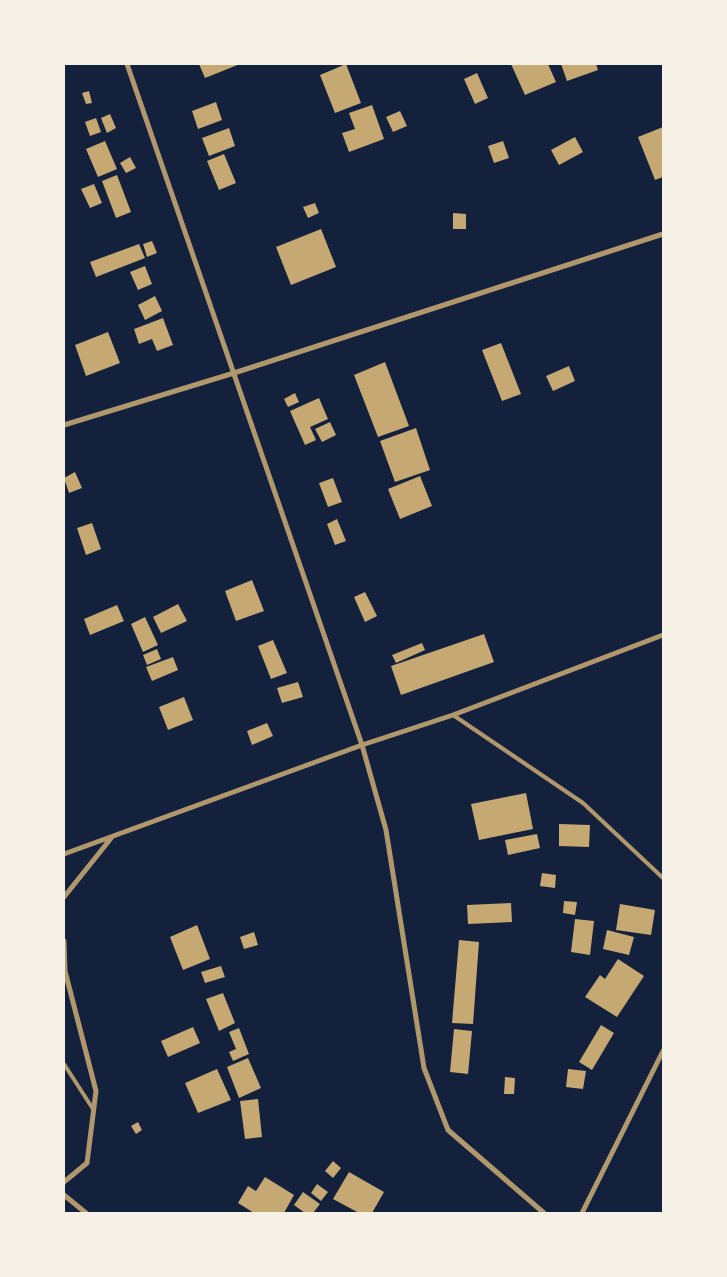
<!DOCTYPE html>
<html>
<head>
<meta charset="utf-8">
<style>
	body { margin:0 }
	#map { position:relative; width:727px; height:1277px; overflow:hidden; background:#14213d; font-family:Inter,sans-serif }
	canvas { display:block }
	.frame { position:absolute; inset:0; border:65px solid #f6f1e7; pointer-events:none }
</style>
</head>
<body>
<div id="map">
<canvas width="727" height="1277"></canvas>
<div class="frame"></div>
</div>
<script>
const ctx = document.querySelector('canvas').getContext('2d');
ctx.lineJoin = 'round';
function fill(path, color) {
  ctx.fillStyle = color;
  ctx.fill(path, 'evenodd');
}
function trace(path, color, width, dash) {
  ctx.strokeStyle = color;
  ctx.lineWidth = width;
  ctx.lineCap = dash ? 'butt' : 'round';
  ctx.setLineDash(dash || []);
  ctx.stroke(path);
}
fill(new Path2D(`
	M 199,64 L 240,64 L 205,78 Z
	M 346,64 L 361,103 L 335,113 L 320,75 Z
	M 511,64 L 548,64 L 556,82 L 525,95 Z
	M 561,64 L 596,64 L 598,70 L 567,81 Z
	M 477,73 L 488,98 L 475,104 L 464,79 Z
	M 89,91 L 92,103 L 86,104 L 82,93 Z
	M 216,102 L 222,120 L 198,129 L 192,111 Z
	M 372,105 L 384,139 L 349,152 L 342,133 L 355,129 L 349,113 Z
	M 400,111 L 407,126 L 393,132 L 386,117 Z
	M 110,114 L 116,128 L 107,133 L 101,118 Z
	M 96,118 L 101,132 L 90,136 L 85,122 Z
	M 663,127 L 663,177 L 655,180 L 638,137 Z
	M 229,128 L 235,146 L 209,156 L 202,138 Z
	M 575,137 L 583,152 L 559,165 L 551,150 Z
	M 105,141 L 117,169 L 98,177 L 86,149 Z
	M 503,141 L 509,158 L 494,163 L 488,146 Z
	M 224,154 L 236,183 L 219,190 L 207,161 Z
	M 130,157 L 136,168 L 126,173 L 120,163 Z
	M 117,175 L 131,212 L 116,218 L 102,181 Z
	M 94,184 L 102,203 L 90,208 L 81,189 Z
	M 315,203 L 319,213 L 308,218 L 303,207 Z
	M 453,213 L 466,214 L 466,229 L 453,229 Z
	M 321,229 L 336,267 L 291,285 L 276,247 Z
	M 152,241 L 157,253 L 147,257 L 143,244 Z
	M 139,244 L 145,258 L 96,277 L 90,262 Z
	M 145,266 L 152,284 L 138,290 L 130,272 Z
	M 155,296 L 162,311 L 145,320 L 138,305 Z
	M 163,318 L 173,345 L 157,351 L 152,339 L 139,344 L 134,329 Z
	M 108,332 L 120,363 L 86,376 L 75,345 Z
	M 501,343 L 521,394 L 502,401 L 482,350 Z
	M 385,362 L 409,426 L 378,437 L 354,375 Z
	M 569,366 L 575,381 L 553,391 L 546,376 Z
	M 295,393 L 299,402 L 288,407 L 284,399 Z
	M 319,398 L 328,419 L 310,427 L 316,440 L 305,445 L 290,411 Z
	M 330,422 L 336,435 L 322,442 L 315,429 Z
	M 416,428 L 430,470 L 395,482 L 380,441 Z
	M 75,472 L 82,488 L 69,493 L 64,478 Z
	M 420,476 L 432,506 L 400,519 L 388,489 Z
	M 333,478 L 342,502 L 328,507 L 319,483 Z
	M 337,519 L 346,541 L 335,545 L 327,524 Z
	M 92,523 L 101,549 L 86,555 L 77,528 Z
	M 252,580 L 264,611 L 236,621 L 225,591 Z
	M 365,592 L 377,616 L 365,622 L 354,597 Z
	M 178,604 L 187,621 L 161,633 L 153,617 Z
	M 117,605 L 124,621 L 90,635 L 84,619 Z
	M 145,617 L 158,645 L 143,652 L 131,624 Z
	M 484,634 L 494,662 L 401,695 L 391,666 Z
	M 273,640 L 287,673 L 271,679 L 258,646 Z
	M 422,643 L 425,650 L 396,663 L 392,655 Z
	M 157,649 L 161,659 L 147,665 L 143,655 Z
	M 173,657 L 178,670 L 152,681 L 146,667 Z
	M 298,682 L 303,697 L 282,703 L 277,688 Z
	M 184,697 L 193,720 L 168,730 L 159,707 Z
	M 267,723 L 273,736 L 252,745 L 247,731 Z
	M 526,793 L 533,829 L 479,840 L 471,804 Z
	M 559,824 L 590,825 L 589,847 L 559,846 Z
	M 537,834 L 540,848 L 508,855 L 505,840 Z
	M 542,873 L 556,875 L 555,888 L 540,886 Z
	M 564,901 L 577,902 L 575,915 L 563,913 Z
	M 511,903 L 512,922 L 468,924 L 467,905 Z
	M 620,904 L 655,910 L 651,935 L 616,930 Z
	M 575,919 L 594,921 L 590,955 L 571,952 Z
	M 197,925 L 210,959 L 183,970 L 170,937 Z
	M 607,930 L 634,937 L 629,955 L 603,949 Z
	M 254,932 L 258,945 L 244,949 L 240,937 Z
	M 459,940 L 479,942 L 473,1024 L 452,1023 Z
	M 618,959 L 644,976 L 617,1017 L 585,997 L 600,975 L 605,979 Z
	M 221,966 L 225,977 L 205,983 L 201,972 Z
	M 223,993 L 235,1023 L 219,1031 L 206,999 Z
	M 601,1025 L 614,1033 L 592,1070 L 579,1062 Z
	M 193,1027 L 200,1043 L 168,1057 L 161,1041 Z
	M 239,1028 L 249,1054 L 233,1061 L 229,1052 L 236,1049 L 229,1032 Z
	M 454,1029 L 472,1031 L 468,1074 L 450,1072 Z
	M 248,1058 L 261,1088 L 239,1098 L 227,1067 Z
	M 217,1069 L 231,1100 L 198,1113 L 185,1083 Z
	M 568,1069 L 586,1071 L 583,1089 L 566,1087 Z
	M 505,1077 L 515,1078 L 514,1094 L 504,1094 Z
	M 258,1099 L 262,1137 L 245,1139 L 240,1101 Z
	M 138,1122 L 142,1130 L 136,1134 L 131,1126 Z
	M 333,1161 L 341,1168 L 333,1178 L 325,1171 Z
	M 349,1172 L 384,1192 L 372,1213 L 359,1213 L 333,1199 Z
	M 265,1177 L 294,1195 L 284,1213 L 254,1213 L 238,1203 L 248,1186 L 256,1191 Z
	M 317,1184 L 328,1192 L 321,1201 L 311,1193 Z
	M 303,1192 L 320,1204 L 313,1213 L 305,1213 L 294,1205 Z`), '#c6a872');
trace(new Path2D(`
	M 453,715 L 583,803 L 663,878
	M 64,1064 L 93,1109`), '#b1986c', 4);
trace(new Path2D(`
	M 127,64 L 362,745 L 386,830 L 424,1068 L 448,1130 L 544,1213
	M 64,425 L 234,373 L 663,234
	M 64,854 L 362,745 L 453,715 L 663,635
	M 64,897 L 112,837
	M 64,941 L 65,971 L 96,1091 L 87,1163 L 64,1182
	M 64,1195 L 86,1213
	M 582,1213 L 663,1051`), '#b1986c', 5);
</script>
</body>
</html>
